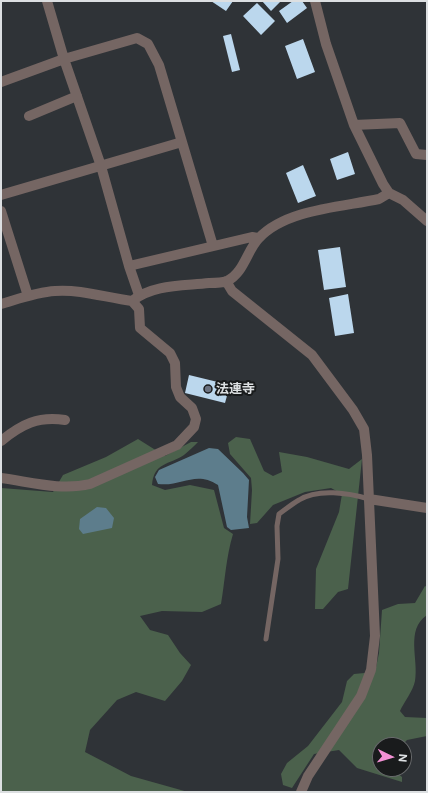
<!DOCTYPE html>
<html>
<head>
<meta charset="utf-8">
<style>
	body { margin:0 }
	#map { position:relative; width:428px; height:793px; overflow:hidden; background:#2f3337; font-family:Inter,sans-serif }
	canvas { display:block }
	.frame { position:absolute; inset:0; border:2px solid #dcdfe1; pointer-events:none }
	.north { position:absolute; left:372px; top:737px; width:40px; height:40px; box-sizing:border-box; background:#191b1c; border:1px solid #67696b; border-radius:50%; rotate:95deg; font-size:11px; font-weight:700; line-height:16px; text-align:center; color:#dcdfe1 }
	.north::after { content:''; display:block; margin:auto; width:14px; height:18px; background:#f391d5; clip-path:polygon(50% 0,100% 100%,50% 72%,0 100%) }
</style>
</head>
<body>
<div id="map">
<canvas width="428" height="793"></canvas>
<div class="frame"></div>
<div class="north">N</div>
</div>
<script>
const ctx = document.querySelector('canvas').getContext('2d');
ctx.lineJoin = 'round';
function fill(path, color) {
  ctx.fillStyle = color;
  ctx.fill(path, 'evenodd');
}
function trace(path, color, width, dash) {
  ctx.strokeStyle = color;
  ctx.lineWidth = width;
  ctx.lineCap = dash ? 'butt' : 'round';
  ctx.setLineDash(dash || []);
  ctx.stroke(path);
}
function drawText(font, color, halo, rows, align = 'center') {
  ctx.font = font + ' Inter,"Noto Sans JP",sans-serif';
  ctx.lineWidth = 4;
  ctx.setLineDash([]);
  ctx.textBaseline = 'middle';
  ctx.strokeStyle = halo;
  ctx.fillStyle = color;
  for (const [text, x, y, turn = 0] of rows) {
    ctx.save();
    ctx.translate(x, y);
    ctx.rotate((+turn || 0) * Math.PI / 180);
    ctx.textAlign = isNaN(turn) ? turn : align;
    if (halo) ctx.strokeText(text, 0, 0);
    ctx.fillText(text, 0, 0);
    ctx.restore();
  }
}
fill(new Path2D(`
	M 236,437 L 250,439 L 264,471 L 273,476 L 282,472 L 279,452 L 307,457 L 349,469 L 362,459 L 348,589 L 338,592 L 323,609 L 315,609 L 316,569 L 339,512 L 342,494 L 331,488 L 305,492 L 273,505 L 257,523 L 250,524 L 252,490 L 251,478 L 230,454 L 228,443 Z
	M 138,439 L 165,456 L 191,442 L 198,442 C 194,446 189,451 184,455 C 169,465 154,462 152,485 L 165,490 L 190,485 L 214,490 L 224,528 L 233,534 C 226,557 225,581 221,604 L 202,612 L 162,611 L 140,616 L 150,630 L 168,635 L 180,653 L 191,665 L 182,681 L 165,701 L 136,692 L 117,700 L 90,730 L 85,752 L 131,776 L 188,792 L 1,792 L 1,488 L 53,492 L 63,475 L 106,457 Z
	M 425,586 L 427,587 L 427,615 C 405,630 419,659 415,681 C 413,691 404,702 400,711 L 405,717 L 427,718 L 427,736 L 407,740 L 402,745 L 380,745 L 380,769 L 392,769 L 402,777 L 402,782 L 357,768 L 339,750 L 314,754 L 292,788 L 283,785 L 281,774 L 287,763 L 308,746 L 342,702 L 347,681 L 354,674 L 375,672 L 379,653 L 382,610 L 398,604 L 415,603 Z`), '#4b614c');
fill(new Path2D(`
	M 209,448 L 218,449 L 243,473 L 249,480 L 247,517 L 249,528 L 231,530 L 227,527 L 218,485 C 195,470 182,487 158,484 L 155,477 L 159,470 Z
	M 97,507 L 106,508 L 114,518 L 112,528 L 83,534 L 79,529 L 80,519 Z`), '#5d7d8c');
fill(new Path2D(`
	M 211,1 L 233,1 L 226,11 Z
	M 262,1 L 281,1 L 271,11 Z
	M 293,1 L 302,1 L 307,8 L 287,23 L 279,11 Z
	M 257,3 L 275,21 L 261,35 L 243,16 Z
	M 231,34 L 240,70 L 232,72 L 223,36 Z
	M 303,39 L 315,72 L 297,79 L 285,46 Z
	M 348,152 L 355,174 L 337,180 L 330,159 Z
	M 303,165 L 316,196 L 298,203 L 286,173 Z
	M 340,247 L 346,287 L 324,290 L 318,250 Z
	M 348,294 L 354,333 L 335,336 L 329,298 Z
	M 189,375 L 230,385 L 225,403 L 185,393 Z`), '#bbd7ed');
trace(new Path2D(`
	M 266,639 L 278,559 L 277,526 L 279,514 C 286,509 292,504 299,500 C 318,488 349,493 369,499`), '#756663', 5);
trace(new Path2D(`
	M 47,1 L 64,59 L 101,166 L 129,266 L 139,295
	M 315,1 L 326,44 L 354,125 L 383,184 L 389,193 L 403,200 L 427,221
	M 1,82 L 64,59 L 137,38 L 148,44 L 159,65 L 213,246
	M 29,116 L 77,96
	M 354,125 L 400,123 L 416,154 L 427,155
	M 1,195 L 182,142
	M 1,211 L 28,296
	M 129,266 L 252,237 L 258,238
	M 226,281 L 232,291 L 312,355 L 353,410 L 364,429 L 367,455 L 375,636 L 371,670 L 361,696 L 308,776 L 301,792
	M 1,304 C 18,299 37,292 55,291 C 81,289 107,298 132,301 C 153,284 183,286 209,283 C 214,283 222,283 227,281 C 244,273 247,250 259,238 C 286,209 342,207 379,199 L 389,193
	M 1,441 C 22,424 38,416 65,420
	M 1,478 C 31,482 61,491 90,484 L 177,445 L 194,427 L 196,419 L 192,408 L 180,397 L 176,387 L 175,363 L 170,353 L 140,328 L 139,309 L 132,301
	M 369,499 L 427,508`), '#756663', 10);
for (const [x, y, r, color] of [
	[208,389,4,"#6b7280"]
]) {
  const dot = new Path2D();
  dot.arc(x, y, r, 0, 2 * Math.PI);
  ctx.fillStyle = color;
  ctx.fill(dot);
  trace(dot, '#191b1c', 1.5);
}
drawText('bold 13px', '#dcdfe1', '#191b1c', [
	["法連寺",216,389]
], 'left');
</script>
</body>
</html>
